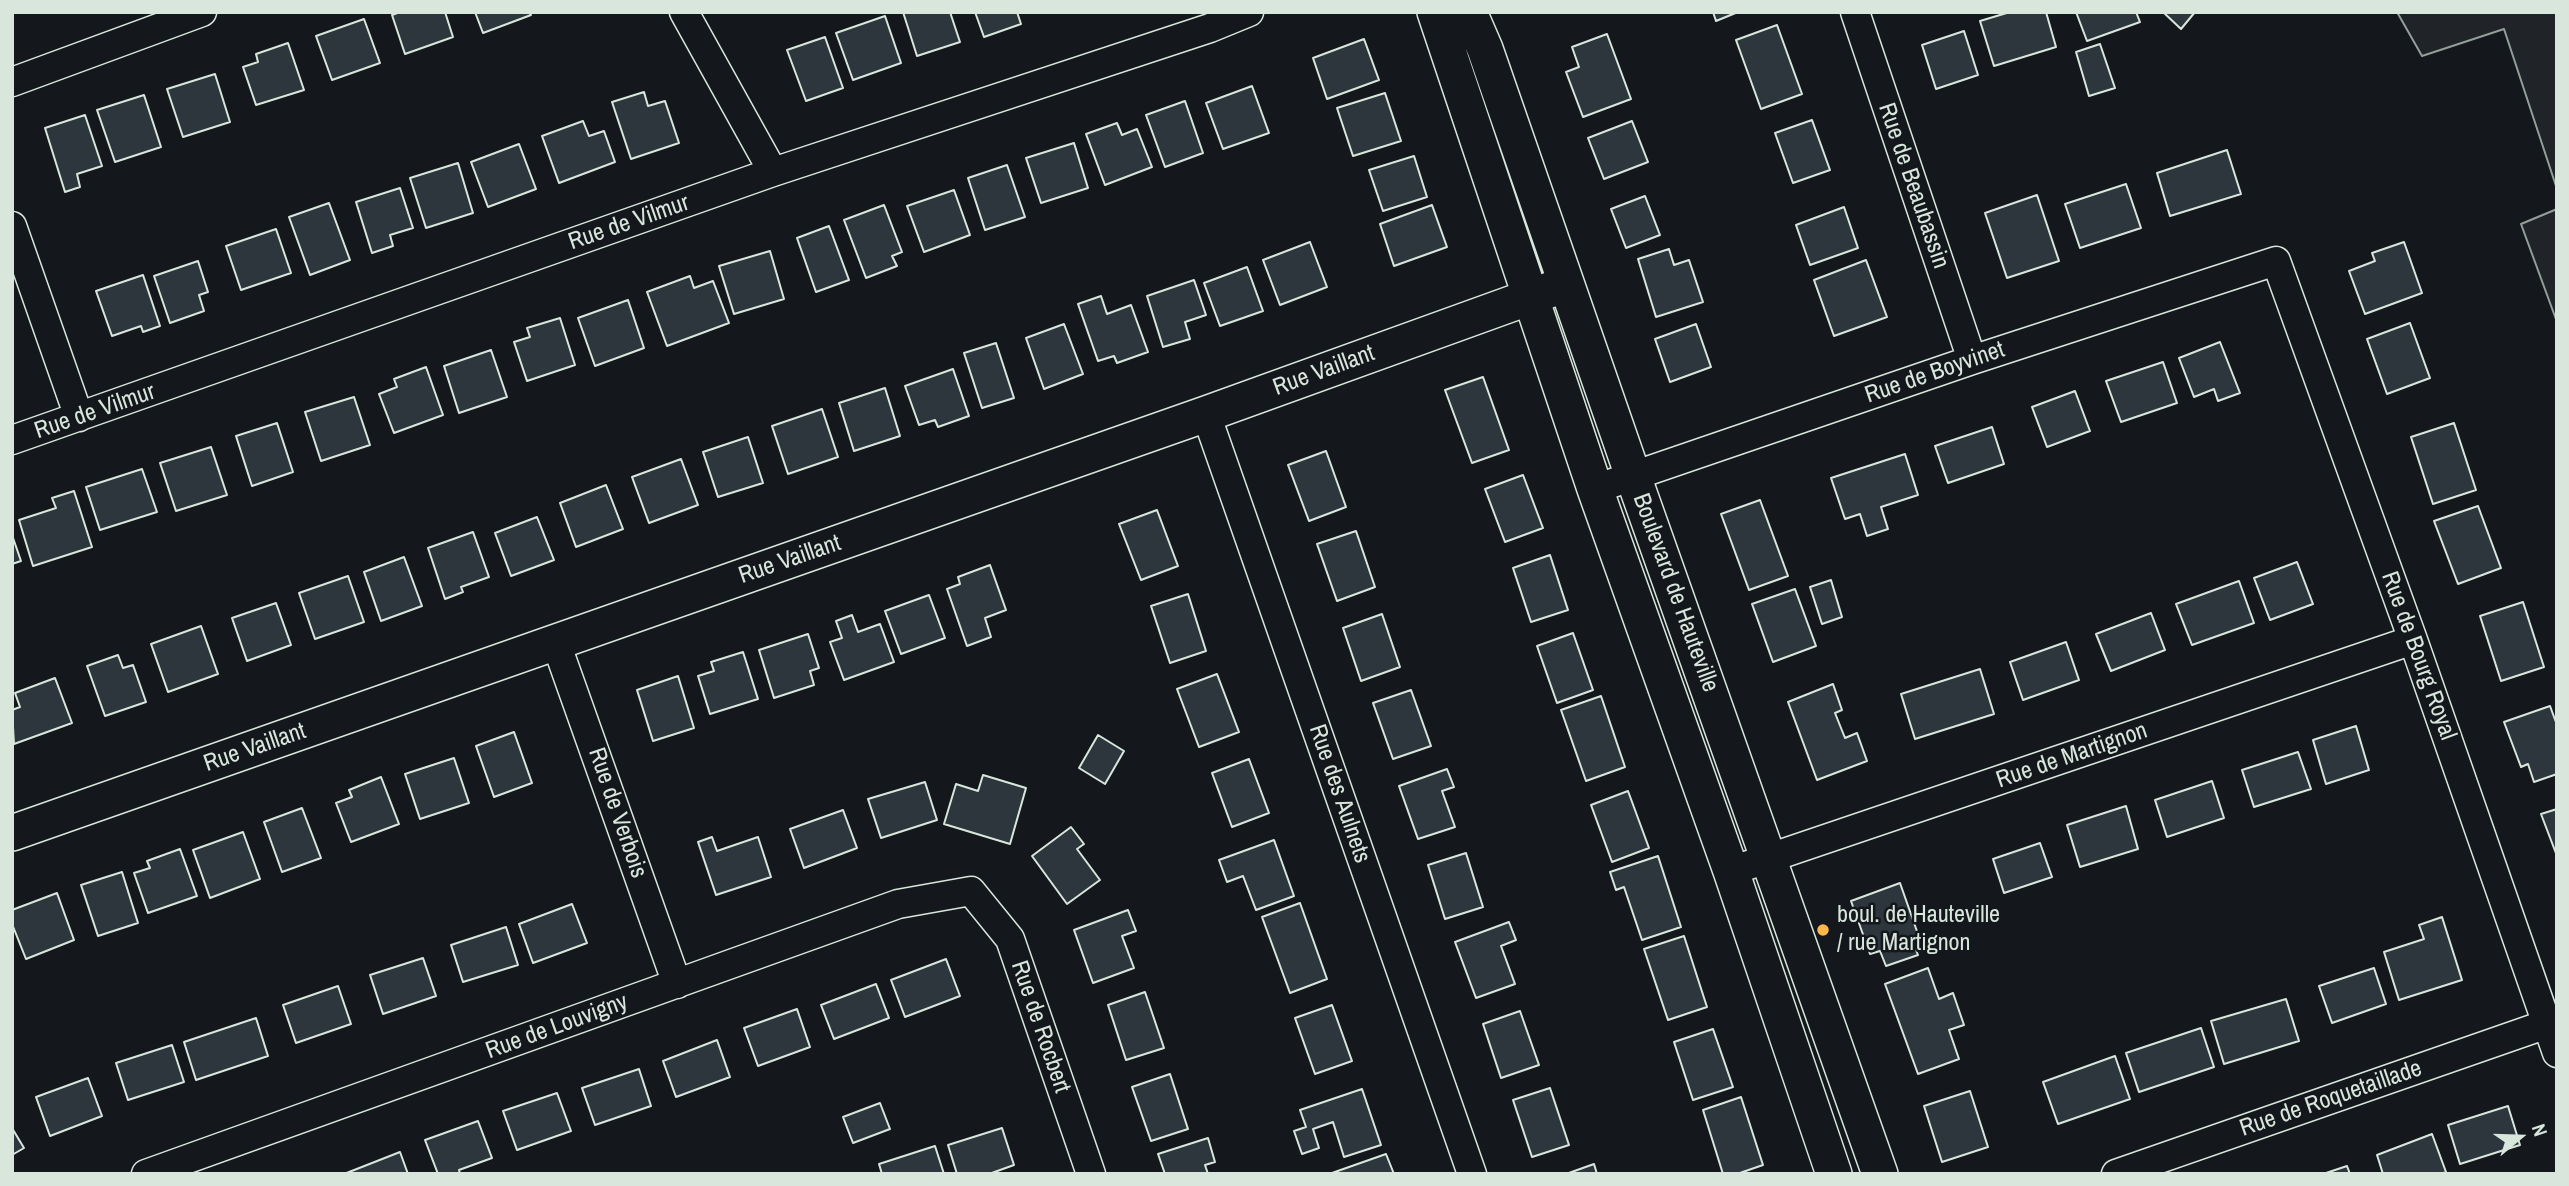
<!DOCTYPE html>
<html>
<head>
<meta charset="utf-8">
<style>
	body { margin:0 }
	#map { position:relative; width:2569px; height:1186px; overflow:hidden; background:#14181c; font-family:"Archivo Narrow",sans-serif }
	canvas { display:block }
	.frame { position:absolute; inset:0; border:14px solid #d8e6dc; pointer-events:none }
	.north { position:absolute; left:2485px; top:1102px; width:70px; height:70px; -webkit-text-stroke:5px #14181c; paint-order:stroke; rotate:71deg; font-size:19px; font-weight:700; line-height:28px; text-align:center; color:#d8e6dc }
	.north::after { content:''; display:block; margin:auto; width:24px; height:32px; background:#d8e6dc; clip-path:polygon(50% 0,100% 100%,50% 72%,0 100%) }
</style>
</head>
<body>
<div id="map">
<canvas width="2569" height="1186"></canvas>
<div class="frame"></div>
<div class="north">N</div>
</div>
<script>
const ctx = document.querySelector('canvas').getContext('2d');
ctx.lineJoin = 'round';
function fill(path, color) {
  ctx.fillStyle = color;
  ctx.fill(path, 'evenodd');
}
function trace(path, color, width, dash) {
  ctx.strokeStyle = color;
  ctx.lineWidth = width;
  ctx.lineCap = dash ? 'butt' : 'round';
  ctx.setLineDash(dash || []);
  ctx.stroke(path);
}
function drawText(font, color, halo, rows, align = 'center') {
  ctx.font = font + ' "Archivo Narrow",sans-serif';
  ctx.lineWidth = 5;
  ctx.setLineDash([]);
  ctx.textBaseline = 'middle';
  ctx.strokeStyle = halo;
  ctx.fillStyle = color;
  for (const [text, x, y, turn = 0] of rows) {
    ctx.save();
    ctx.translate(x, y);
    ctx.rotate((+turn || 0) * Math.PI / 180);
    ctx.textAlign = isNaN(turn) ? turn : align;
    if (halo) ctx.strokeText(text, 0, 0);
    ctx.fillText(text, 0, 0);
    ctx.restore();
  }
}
const green = new Path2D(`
	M 2397,12 L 2557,12 L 2557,189 L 2504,29 L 2422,56 Z
	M 2557,209 L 2557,322 L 2521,224 Z`);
fill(green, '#202428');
trace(green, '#939e99', 2);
const building = new Path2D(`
	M 400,12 L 445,12 L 453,37 L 405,54 L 392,15 Z
	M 475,12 L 529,12 L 531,15 L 483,33 Z
	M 903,12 L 950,12 L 960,42 L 917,56 Z
	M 975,12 L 1017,12 L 1021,24 L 984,37 Z
	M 1713,12 L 1738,12 L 1716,21 Z
	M 2010,12 L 2046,12 L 2056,47 L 1994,66 L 1980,21 Z
	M 2076,12 L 2136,12 L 2140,22 L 2087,41 Z
	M 2163,12 L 2195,12 L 2181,29 Z
	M 885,16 L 901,63 L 853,80 L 836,33 Z
	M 364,19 L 380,63 L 332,80 L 316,36 Z
	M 1777,25 L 1802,94 L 1761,109 L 1736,40 Z
	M 1964,31 L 1978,75 L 1936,89 L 1922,45 Z
	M 1607,34 L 1631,99 L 1583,117 L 1566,72 L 1579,67 L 1572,47 Z
	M 825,37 L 843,88 L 806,101 L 787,50 Z
	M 1364,39 L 1379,80 L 1327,99 L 1313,58 Z
	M 288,43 L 304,90 L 256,105 L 243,67 L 258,62 L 256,54 Z
	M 2100,44 L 2115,88 L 2089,96 L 2076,52 Z
	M 215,74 L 230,122 L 183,137 L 167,89 Z
	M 1252,86 L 1269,133 L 1223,149 L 1206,103 Z
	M 644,92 L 648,106 L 665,101 L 679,143 L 631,159 L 612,102 Z
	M 1385,93 L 1401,141 L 1353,156 L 1337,108 Z
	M 144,95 L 161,147 L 115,162 L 97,110 Z
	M 1185,101 L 1203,153 L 1165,167 L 1146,115 Z
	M 85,115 L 102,166 L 77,174 L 80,187 L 65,192 L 45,128 Z
	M 1812,120 L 1830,170 L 1793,183 L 1775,133 Z
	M 583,121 L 589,136 L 604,131 L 615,162 L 559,183 L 542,136 Z
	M 1632,121 L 1648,162 L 1604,179 L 1588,138 Z
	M 1117,123 L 1122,135 L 1137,129 L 1152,167 L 1105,185 L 1086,134 Z
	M 1074,143 L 1088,188 L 1041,203 L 1026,158 Z
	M 519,144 L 536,189 L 488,207 L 471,162 Z
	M 2227,150 L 2241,194 L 2170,216 L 2157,173 Z
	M 1414,156 L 1427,197 L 1383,211 L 1369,170 Z
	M 458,163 L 473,213 L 426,228 L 410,178 Z
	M 1007,165 L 1025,217 L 985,230 L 968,178 Z
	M 2126,184 L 2141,228 L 2080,248 L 2065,204 Z
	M 400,188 L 413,228 L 390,235 L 393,246 L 372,253 L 356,202 Z
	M 954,190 L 970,235 L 924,252 L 907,206 Z
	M 2037,195 L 2059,261 L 2007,278 L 1985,213 Z
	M 1645,196 L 1660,235 L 1626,248 L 1611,209 Z
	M 329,203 L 350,260 L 310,275 L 289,217 Z
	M 884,205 L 902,252 L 892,256 L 897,266 L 866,278 L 844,220 Z
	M 1432,205 L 1447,247 L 1394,266 L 1380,224 Z
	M 1844,207 L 1858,248 L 1810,265 L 1796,225 Z
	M 829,226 L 849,280 L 816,292 L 797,238 Z
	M 276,229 L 291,273 L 241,290 L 226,246 Z
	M 1310,242 L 1327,287 L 1280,305 L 1263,260 Z
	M 2404,242 L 2422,293 L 2365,314 L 2349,271 L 2375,261 L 2372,253 Z
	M 1669,249 L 1674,265 L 1689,260 L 1703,302 L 1656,317 L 1638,259 Z
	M 770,251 L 784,299 L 734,314 L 719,266 Z
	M 1866,260 L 1887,317 L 1834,336 L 1814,280 Z
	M 198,261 L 208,292 L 199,295 L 204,311 L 170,323 L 154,276 Z
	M 1247,267 L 1263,311 L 1220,326 L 1204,283 Z
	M 143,275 L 160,326 L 143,332 L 141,326 L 112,336 L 96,291 Z
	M 690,276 L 694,288 L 713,281 L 729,323 L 667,346 L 647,292 Z
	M 1194,280 L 1206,315 L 1185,322 L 1190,339 L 1163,347 L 1147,296 Z
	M 1101,296 L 1107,314 L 1131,305 L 1148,352 L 1117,363 L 1114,356 L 1098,361 L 1078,304 Z
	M 628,300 L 644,348 L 595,366 L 578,318 Z
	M 560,318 L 575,365 L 527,381 L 514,342 L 530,337 L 527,328 Z
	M 2410,323 L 2430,378 L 2387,394 L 2367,339 Z
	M 1064,324 L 1083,374 L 1044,389 L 1026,338 Z
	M 1696,324 L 1711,367 L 1670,382 L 1655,339 Z
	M 2220,342 L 2240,393 L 2218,401 L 2214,389 L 2194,397 L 2179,358 Z
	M 996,343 L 1014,398 L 982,408 L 964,353 Z
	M 491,350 L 507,397 L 459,413 L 444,366 Z
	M 2163,362 L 2177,403 L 2121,422 L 2106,381 Z
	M 426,367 L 443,415 L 394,433 L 379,394 L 397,387 L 394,379 Z
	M 953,369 L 969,416 L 938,427 L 935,420 L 919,425 L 905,386 Z
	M 1483,377 L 1509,450 L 1472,463 L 1445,390 Z
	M 885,388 L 900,436 L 854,451 L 839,403 Z
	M 2075,391 L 2090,431 L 2047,447 L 2032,407 Z
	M 354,397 L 370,445 L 321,461 L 305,412 Z
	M 822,409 L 838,457 L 788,474 L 772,426 Z
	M 277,423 L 293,472 L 252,486 L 236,436 Z
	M 2454,423 L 2476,490 L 2433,504 L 2411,437 Z
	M 1992,427 L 2004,464 L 1948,483 L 1935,446 Z
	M 748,437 L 763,483 L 718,497 L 703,452 Z
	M 211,447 L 227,495 L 176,511 L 160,463 Z
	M 1326,451 L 1346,507 L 1309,521 L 1288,465 Z
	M 1905,454 L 1918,495 L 1881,507 L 1888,529 L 1867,536 L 1860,514 L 1845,519 L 1831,478 Z
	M 681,459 L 698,505 L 649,523 L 632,477 Z
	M 142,469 L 157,512 L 100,530 L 86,487 Z
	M 1523,475 L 1543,528 L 1505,542 L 1485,489 Z
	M 606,485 L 623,529 L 576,547 L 560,503 Z
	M 74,491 L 92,547 L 33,566 L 19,520 L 56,508 L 52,498 Z
	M 1760,500 L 1788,576 L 1749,590 L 1721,514 Z
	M 2478,506 L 2501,568 L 2458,584 L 2434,521 Z
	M 1157,510 L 1178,566 L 1141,580 L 1119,524 Z
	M 537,517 L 554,560 L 511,576 L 495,533 Z
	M 1356,531 L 1375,587 L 1337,601 L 1317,544 Z
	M 473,532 L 489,577 L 461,587 L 463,592 L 445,599 L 428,548 Z
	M 12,535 L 21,561 L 12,564 Z
	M 1550,555 L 1568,610 L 1531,622 L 1513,568 Z
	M 404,557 L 422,606 L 381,621 L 364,572 Z
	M 2297,562 L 2313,604 L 2270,620 L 2254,578 Z
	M 990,565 L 1006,610 L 985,618 L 991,637 L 967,646 L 947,589 L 960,584 L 958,577 Z
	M 348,576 L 364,622 L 315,639 L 299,593 Z
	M 1831,580 L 1842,617 L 1822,624 L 1810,587 Z
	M 2239,581 L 2254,623 L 2192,645 L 2176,604 Z
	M 1795,589 L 1816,646 L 1773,662 L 1752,604 Z
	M 1188,594 L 1206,651 L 1170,663 L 1151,606 Z
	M 929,595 L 945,638 L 901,654 L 885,611 Z
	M 2523,602 L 2544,667 L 2501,681 L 2480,616 Z
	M 276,603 L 291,645 L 247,661 L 232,618 Z
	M 2151,613 L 2165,650 L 2111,671 L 2096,634 Z
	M 1382,614 L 1400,667 L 1361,681 L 1343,628 Z
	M 852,615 L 858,632 L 880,624 L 894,662 L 844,680 L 830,642 L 842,638 L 836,621 Z
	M 201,626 L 218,674 L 168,692 L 151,644 Z
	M 1573,633 L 1593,690 L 1557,703 L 1537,646 Z
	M 808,634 L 819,668 L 810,671 L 814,685 L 774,698 L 759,650 Z
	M 2066,642 L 2079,680 L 2023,700 L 2010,662 Z
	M 743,652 L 758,699 L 710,714 L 698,676 L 714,671 L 711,662 Z
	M 118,655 L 123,668 L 133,665 L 146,702 L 105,716 L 87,666 Z
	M 1980,669 L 1994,714 L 1915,739 L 1901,694 Z
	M 1217,674 L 1239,732 L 1199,747 L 1177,689 Z
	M 678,676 L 694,728 L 653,741 L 637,690 Z
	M 55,678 L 72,723 L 14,744 L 12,710 L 20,707 L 15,693 Z
	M 1833,684 L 1842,710 L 1835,713 L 1845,738 L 1857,733 L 1867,761 L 1817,780 L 1788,702 Z
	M 1411,690 L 1431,746 L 1393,759 L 1373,703 Z
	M 1601,696 L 1625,767 L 1586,781 L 1561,710 Z
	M 2550,706 L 2557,725 L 2557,774 L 2534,782 L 2528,764 L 2521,767 L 2504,722 Z
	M 2356,726 L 2369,770 L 2326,784 L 2313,740 Z
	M 514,732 L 532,783 L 494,797 L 476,746 Z
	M 1098,735 L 1124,751 L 1105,784 L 1079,768 Z
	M 2298,752 L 2311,789 L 2254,807 L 2242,770 Z
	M 454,758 L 469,803 L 420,819 L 405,774 Z
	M 1249,759 L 1269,813 L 1232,827 L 1212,773 Z
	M 1447,769 L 1454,787 L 1442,791 L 1455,827 L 1418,839 L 1399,786 Z
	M 983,775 L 1026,788 L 1010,844 L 944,824 L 956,784 L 978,791 Z
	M 381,777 L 399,824 L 351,842 L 336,803 L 352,797 L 349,790 Z
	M 2212,781 L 2224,818 L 2167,837 L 2155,800 Z
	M 925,782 L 937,820 L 881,838 L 868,799 Z
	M 1628,791 L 1649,848 L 1612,862 L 1591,805 Z
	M 2126,806 L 2138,849 L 2080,867 L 2067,825 Z
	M 302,808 L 321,858 L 282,872 L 264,822 Z
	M 2557,809 L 2557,856 L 2541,814 Z
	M 843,810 L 857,848 L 804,868 L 790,829 Z
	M 1071,827 L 1084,844 L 1077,849 L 1100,880 L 1067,904 L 1032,856 Z
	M 243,832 L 260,879 L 210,898 L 193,850 Z
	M 712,837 L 717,851 L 758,837 L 771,877 L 716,895 L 698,842 Z
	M 1274,840 L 1294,896 L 1256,910 L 1243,876 L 1227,882 L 1219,860 Z
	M 2040,843 L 2052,877 L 2004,893 L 1993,859 Z
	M 180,849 L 197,896 L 148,913 L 134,873 L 150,868 L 147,861 Z
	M 1466,853 L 1483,907 L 1445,919 L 1428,865 Z
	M 1658,856 L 1681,927 L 1642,940 L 1624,887 L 1616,890 L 1610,872 Z
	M 122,872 L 138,923 L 98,936 L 81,885 Z
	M 1900,883 L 1919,937 L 1912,939 L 1918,955 L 1886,966 L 1880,951 L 1870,954 L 1851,901 Z
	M 57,893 L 74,940 L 26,959 L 12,924 L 12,910 Z
	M 1300,903 L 1327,979 L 1290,993 L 1262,917 Z
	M 572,904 L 587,943 L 533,963 L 519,924 Z
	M 1128,910 L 1136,931 L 1122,936 L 1134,968 L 1093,983 L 1074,930 Z
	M 2442,917 L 2462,980 L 2399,1000 L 2384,952 L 2424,939 L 2419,925 Z
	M 1509,922 L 1516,940 L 1501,946 L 1515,984 L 1476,998 L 1455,942 Z
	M 506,927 L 518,965 L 463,982 L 451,945 Z
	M 1684,936 L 1707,1007 L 1668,1020 L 1644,949 Z
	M 423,958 L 436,996 L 383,1014 L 370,975 Z
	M 946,959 L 960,996 L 905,1017 L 891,980 Z
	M 1928,968 L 1939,999 L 1953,993 L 1964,1025 L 1949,1030 L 1959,1059 L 1918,1074 L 1885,984 Z
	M 2374,968 L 2386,1004 L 2332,1023 L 2319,986 Z
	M 876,984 L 889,1018 L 834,1039 L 821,1005 Z
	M 338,986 L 351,1024 L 296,1043 L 283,1005 Z
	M 1145,992 L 1164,1048 L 1126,1060 L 1108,1005 Z
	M 2286,999 L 2299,1041 L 2224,1064 L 2211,1021 Z
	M 1332,1005 L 1352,1061 L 1315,1074 L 1295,1018 Z
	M 797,1009 L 810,1047 L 758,1066 L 744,1028 Z
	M 1520,1011 L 1539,1065 L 1501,1078 L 1483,1024 Z
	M 256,1018 L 268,1056 L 196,1080 L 184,1042 Z
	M 2201,1028 L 2214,1067 L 2139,1092 L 2126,1053 Z
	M 1713,1029 L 1733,1087 L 1693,1100 L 1674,1042 Z
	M 717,1040 L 730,1077 L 676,1097 L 663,1061 Z
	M 172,1045 L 184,1082 L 128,1100 L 116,1063 Z
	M 2115,1056 L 2130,1099 L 2058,1124 L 2043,1082 Z
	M 639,1069 L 651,1106 L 595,1125 L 582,1088 Z
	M 1170,1074 L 1188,1129 L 1151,1141 L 1132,1087 Z
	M 88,1078 L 102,1116 L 50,1136 L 36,1097 Z
	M 1550,1088 L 1569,1145 L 1532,1157 L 1513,1100 Z
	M 1362,1089 L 1381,1145 L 1344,1157 L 1333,1122 L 1313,1129 L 1319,1148 L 1302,1154 L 1294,1131 L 1306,1127 L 1300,1110 Z
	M 1970,1091 L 1988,1147 L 1942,1162 L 1924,1106 Z
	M 557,1093 L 571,1131 L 517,1150 L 503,1111 Z
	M 1741,1097 L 1763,1165 L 1737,1174 L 1723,1174 L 1703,1110 Z
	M 880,1103 L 890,1129 L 853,1143 L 843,1117 Z
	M 2508,1106 L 2520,1145 L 2460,1164 L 2448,1125 Z
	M 478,1121 L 492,1158 L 459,1170 L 460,1174 L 438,1174 L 425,1140 Z
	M 12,1128 L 24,1148 L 12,1155 Z
	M 1002,1128 L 1014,1165 L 989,1174 L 957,1174 L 948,1145 Z
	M 2432,1134 L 2446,1172 L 2440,1174 L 2383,1174 L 2377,1155 Z
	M 1208,1138 L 1215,1162 L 1205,1165 L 1208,1174 L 1165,1174 L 1158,1154 Z
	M 935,1146 L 944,1174 L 882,1174 L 879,1164 Z
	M 400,1152 L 408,1174 L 344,1174 Z
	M 1386,1154 L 1394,1174 L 1332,1173 Z
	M 1594,1164 L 1597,1174 L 1566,1174 Z
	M 2347,1166 L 2350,1174 L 2323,1174 Z`);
fill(building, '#2c363c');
trace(building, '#d8e6dc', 2);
const minor = new Path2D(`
	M 684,12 L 773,172
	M 1855,12 L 1972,360
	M 12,82 L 202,12
	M 12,226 L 79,417
	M 1206,414 L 1472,1174
	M 12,440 L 773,172 L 1210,28 L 1249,12
	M 1595,489 L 1972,360 L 2276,261 L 2413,640 L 2557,1053
	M 556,643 L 677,984
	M 1731,871 L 2413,640
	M 146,1174 L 898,904 L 971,891 L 1010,939 L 1091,1174
	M 2116,1174 L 2547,1024`);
const tertiary = new Path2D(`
	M 1435,12 L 1595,489 L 1731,871 L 1834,1174
	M 1469,12 L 1485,49 L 1633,476 L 1880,1174
	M 12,833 L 1206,414 L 1566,284`);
trace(minor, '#d8e6dc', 31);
trace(tertiary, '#d8e6dc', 38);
trace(minor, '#14181c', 28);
trace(tertiary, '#14181c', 35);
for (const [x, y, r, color] of [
	[1823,930,7,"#ffb74d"]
]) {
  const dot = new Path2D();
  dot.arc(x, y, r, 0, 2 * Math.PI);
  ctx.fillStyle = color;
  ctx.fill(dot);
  trace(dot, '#14181c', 2.5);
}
drawText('24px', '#d8e6dc', '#14181c', [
	["Rue de Beaubassin",1913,186,71],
	["Rue de Vilmur",629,223,-19],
	["Rue Vaillant",1324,371,-20],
	["Rue de Boyvinet",1935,373,-19],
	["Rue de Vilmur",95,412,-19],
	["Rue Vaillant",790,560,-19],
	["Boulevard de Hauteville",1675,593,70],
	["Rue de Bourg Royal",2418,656,70],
	["Rue Vaillant",255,748,-19],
	["Rue de Martignon",2072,756,-19],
	["Rue des Aulnets",1339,794,71],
	["Rue de Verbois",617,813,71],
	["Rue de Louvigny",557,1027,-20],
	["Rue de Rocbert",1040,1027,71],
	["Rue de Roquetaillade",2331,1099,-19]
]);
drawText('24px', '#d8e6dc', '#14181c', [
	["boul. de Hauteville",1837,916],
	["/ rue Martignon",1837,944]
], 'left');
</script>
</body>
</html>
